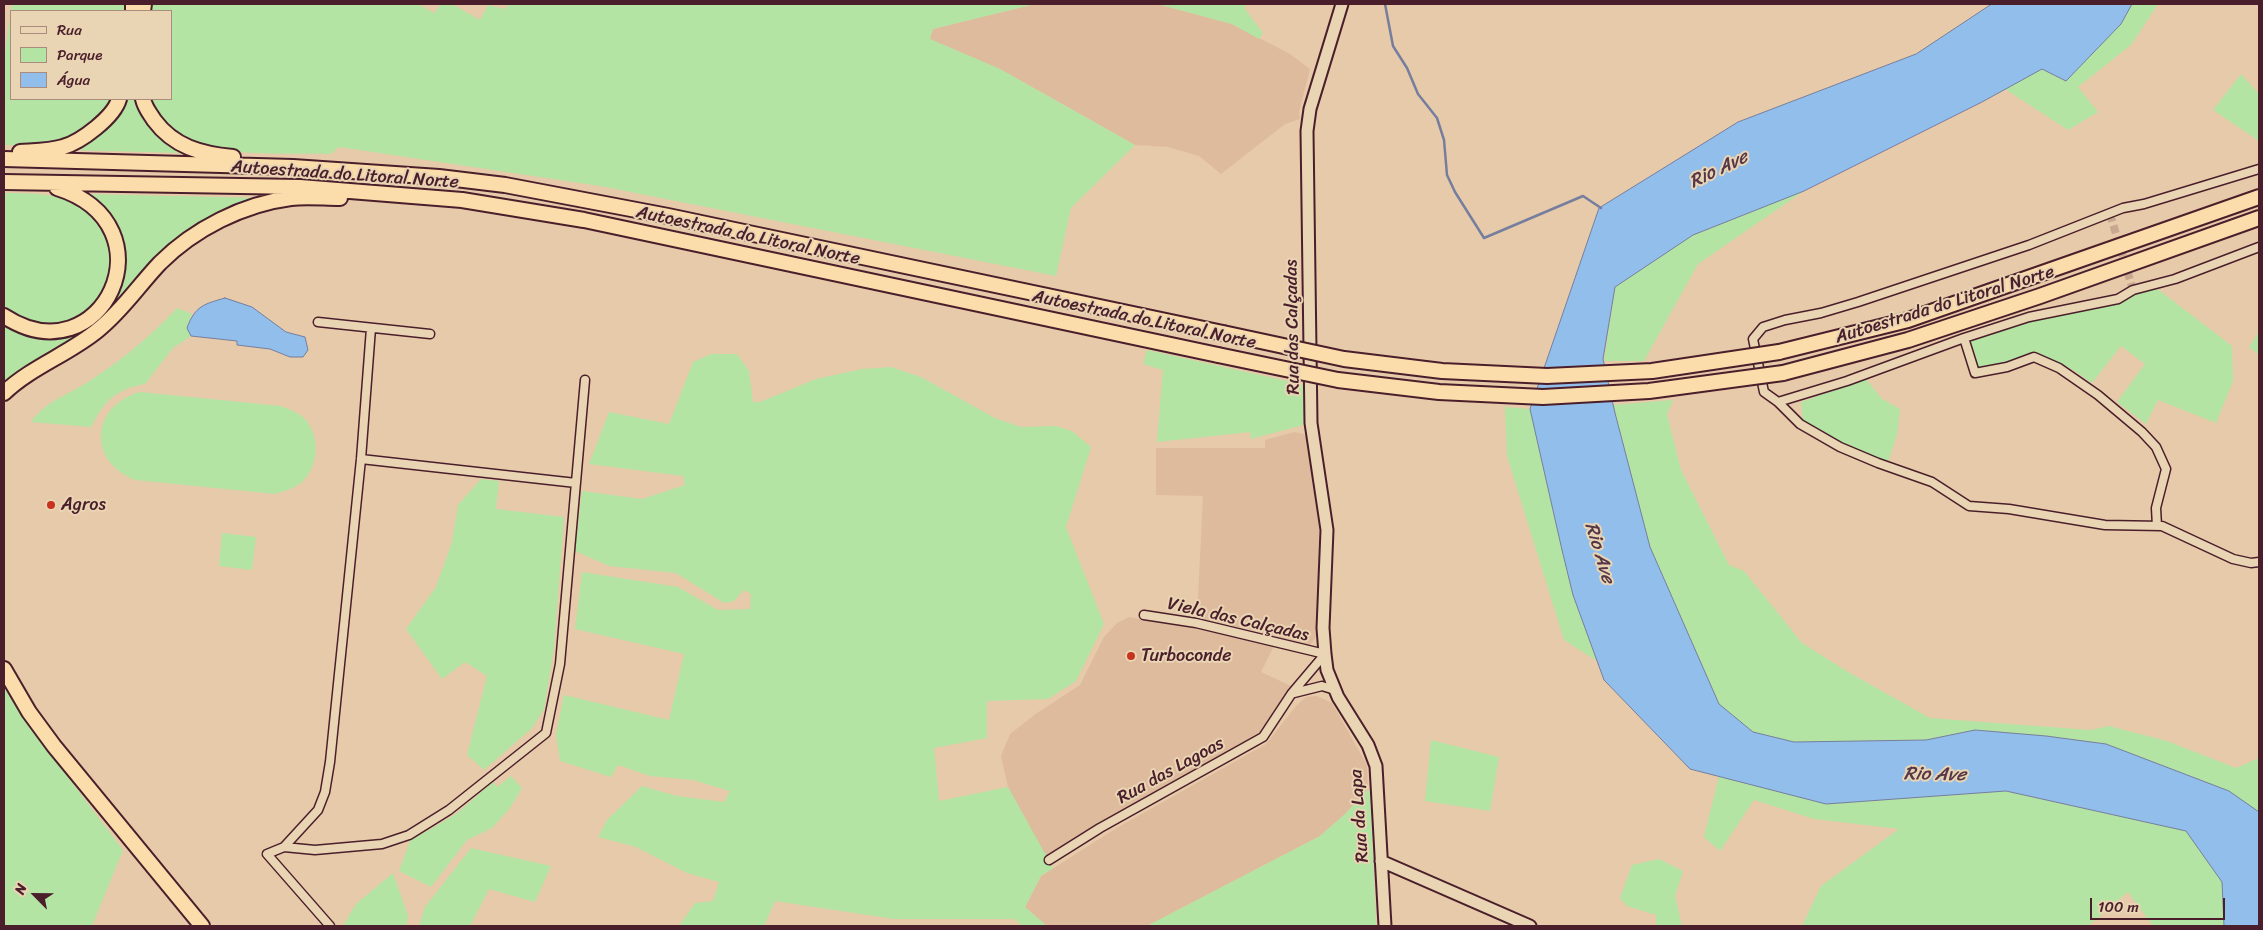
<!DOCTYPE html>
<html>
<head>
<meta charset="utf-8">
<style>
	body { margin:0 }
	#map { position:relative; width:2263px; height:930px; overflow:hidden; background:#e7caa9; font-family:Sriracha,sans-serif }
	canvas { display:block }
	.frame { position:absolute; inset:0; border:5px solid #4a1f2b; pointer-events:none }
	.legend { position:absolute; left:10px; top:10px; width:162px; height:90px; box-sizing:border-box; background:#e9d4b3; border:1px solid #a98c7d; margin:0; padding:6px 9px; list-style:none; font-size:15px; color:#4a1f2b }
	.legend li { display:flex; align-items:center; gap:10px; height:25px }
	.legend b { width:25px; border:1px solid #a98c7d }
	.north { position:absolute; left:10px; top:870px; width:50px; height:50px; -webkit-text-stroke:4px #e9d4b3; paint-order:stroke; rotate:293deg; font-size:14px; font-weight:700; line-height:20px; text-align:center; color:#4a1f2b }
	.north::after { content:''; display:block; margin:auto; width:18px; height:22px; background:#4a1f2b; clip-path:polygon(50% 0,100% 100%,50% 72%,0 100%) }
	.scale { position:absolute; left:2090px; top:898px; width:135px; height:22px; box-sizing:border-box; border:2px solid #4a1f2b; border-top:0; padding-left:6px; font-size:15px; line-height:18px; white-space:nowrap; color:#4a1f2b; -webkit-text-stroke:4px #e9d4b3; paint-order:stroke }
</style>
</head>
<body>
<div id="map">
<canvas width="2263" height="930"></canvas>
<div class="frame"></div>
<ul class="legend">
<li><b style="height:6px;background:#e9d4b3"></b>Rua</li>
<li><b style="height:14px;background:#b3e4a4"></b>Parque</li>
<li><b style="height:14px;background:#91beeb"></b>Água</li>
</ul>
<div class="north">N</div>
<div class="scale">100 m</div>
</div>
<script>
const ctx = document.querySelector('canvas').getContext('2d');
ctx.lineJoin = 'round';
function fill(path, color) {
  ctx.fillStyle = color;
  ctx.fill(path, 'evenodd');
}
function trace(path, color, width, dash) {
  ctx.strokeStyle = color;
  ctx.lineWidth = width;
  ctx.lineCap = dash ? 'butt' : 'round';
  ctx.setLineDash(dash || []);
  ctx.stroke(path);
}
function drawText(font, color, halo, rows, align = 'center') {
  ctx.font = font + ' Sriracha,sans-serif';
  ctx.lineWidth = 4;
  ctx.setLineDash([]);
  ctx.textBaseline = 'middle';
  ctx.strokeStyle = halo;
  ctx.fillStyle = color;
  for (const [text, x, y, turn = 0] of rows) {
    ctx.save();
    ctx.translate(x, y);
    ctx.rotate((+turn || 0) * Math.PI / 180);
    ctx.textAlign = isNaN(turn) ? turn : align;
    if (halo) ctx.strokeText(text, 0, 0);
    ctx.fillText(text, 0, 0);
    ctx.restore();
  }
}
fill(new Path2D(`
	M 1035,4 L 1157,4 L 1232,24 L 1290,54 L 1310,69 L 1299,112 L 1300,119 L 1285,124 L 1221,174 L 1199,156 L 1168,147 L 1135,145 L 1000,69 L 929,39 L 933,29 Z
	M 1294,432 L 1304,434 L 1307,439 L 1319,529 L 1317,636 L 1309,646 L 1261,632 L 1197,618 L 1203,496 L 1156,495 L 1156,448 L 1265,448 L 1265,440 Z
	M 1129,617 L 1219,633 L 1274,646 L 1261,672 L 1291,686 L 1260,732 L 1046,857 L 1008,787 L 1001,756 L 1010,734 L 1037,713 L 1080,685 L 1104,637 L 1117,623 Z
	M 1317,696 L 1332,703 L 1367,765 L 1368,789 L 1345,814 L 1320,836 L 1147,926 L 1047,926 L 1025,907 L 1041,876 L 1115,829 L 1266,744 L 1296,706 L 1306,697 Z`), '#debb9d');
fill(new Path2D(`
	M 12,4 L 128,4 L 127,11 L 11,11 Z
	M 149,4 L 418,4 L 434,13 L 441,4 L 452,4 L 480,20 L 488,5 L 505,9 L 509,4 L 1035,4 L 933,29 L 930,39 L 1000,69 L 1135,145 L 1071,208 L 1056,276 L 600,186 L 339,147 L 331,154 C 289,153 212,158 176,135 C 162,126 155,113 149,99 L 171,99 L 171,11 L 148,11 Z
	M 1157,4 L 1245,4 L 1245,9 L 1263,33 L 1259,39 L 1232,24 Z
	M 2132,4 L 2158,4 L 2131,45 L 2078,87 L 2098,112 L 2068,130 L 2005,89 L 2121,24 Z
	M 11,11 L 11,99 L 110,99 C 88,141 47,145 4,145 L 4,59 Z
	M 2241,74 L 2259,94 L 2259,141 L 2213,110 Z
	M 123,99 L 136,99 C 143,124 161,139 182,153 L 70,150 Z
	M 1804,191 L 1698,264 L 1644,361 L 1604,361 L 1615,287 L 1693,235 Z
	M 4,193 C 28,193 65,193 85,209 C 149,258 80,366 4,306 Z
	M 86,194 L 262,198 L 206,220 L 86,334 L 4,387 L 4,322 C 32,341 50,333 81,328 L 122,265 L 100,206 Z
	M 2155,287 L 2232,346 L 2233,381 L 2216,423 L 2158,400 L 2146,424 L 2117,402 L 2145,364 L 2121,346 L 2092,383 L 2073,370 L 2047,357 L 2032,354 L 2005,364 L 1982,369 L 1974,363 L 1968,344 L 1971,338 L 2024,321 L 2117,304 L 2132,293 Z
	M 177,308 L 192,314 L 187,328 L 191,336 L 173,348 L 145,384 C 116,389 104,401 91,427 L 31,422 C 46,400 73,393 94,378 C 124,358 152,335 177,308 Z
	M 2259,332 L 2259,355 L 2249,347 Z
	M 1147,350 L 1305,385 L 1303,425 L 1251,439 L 1250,432 L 1157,442 L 1163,370 L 1143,364 Z
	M 711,354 L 737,354 L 749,371 L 753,402 L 760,402 L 816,379 L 862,369 L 891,367 L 921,377 L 995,418 L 1021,427 L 1056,426 L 1072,431 L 1091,447 L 1066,527 L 1104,624 L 1076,681 L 1048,699 L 987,701 L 987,738 L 934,748 L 939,801 L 1008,787 L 1053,868 L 1041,876 L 1025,907 L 1047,926 L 1022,926 L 1015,919 L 894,919 L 775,901 L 764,926 L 679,926 L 695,903 L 713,901 L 719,882 L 687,873 L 636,847 L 598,837 L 607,820 L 642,786 L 677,796 L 724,802 L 730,791 L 693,780 L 650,776 L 618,765 L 611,777 L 560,761 L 556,734 L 564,695 L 669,720 L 684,654 L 575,629 L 582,572 L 678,587 L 718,610 L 750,609 L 751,594 L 744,590 L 734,601 L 724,603 L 676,573 L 609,566 L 575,551 L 582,491 L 642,499 L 685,485 L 683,476 L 589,464 L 609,412 L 669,424 L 693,362 Z
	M 1866,379 L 1882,399 L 1900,409 L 1897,435 L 1888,462 L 1831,438 L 1803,420 L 1801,402 Z
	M 140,392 L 281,406 C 289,409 299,413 305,419 C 320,436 319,465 303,481 C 296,488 285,491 275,494 L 135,480 C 86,460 92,405 140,392 Z
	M 1673,400 L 1667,414 L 1681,470 L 1729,565 L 1744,571 L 1802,643 L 1848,672 L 1930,718 L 2090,730 L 2109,726 L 2167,741 L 2236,768 L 2259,758 L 2259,781 L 2257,783 L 2259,785 L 2259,812 L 2229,791 L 2106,744 L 2046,736 L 1975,730 L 1926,740 L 1794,742 L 1753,732 L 1719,704 L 1650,547 L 1613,405 Z
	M 1505,407 L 1530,409 L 1573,595 L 1597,661 L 1564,640 L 1507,456 Z
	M 481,479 L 499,481 L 496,509 L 564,517 L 554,648 L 544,709 L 532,728 L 484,770 L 467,755 L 487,676 L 465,662 L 442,679 L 406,629 L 436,587 L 452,542 L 458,505 Z
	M 222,533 L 256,537 L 252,570 L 219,566 Z
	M 4,686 L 42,743 L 123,850 L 92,926 L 4,926 Z
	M 1431,740 L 1499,757 L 1490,811 L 1425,801 Z
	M 511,776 L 522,788 L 510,808 L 492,828 L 467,840 L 431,887 L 399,871 L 410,841 L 456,814 L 493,782 L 497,787 Z
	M 1719,776 L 1826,804 L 2006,791 L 2187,831 L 2222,882 L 2224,926 L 2153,926 L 2128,892 L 2088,926 L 1802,926 L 1821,886 L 1899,829 L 1814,819 L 1754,800 L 1720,851 L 1704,837 Z
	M 1368,789 L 1370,794 L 1376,926 L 1147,926 L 1320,836 L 1345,814 Z
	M 471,848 L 551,866 L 535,902 L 489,889 L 470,926 L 419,926 L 425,907 Z
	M 1659,859 L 1683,871 L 1675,896 L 1682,926 L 1656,926 L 1656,915 L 1627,906 L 1620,898 L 1632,865 Z
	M 393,873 L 408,916 L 406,926 L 343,926 L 356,904 Z`), '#b3e4a4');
const water = new Path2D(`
	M 1992,4 L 2132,4 L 2121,24 L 2066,81 L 2042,69 L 1982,102 L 1804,191 L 1693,235 L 1615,287 L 1603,359 L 1615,413 L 1650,547 L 1719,704 L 1753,732 L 1794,742 L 1926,740 L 1975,730 L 2046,736 L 2106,744 L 2229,791 L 2259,812 L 2259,926 L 2224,926 L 2222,882 L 2186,831 L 2006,791 L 1826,804 L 1690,769 L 1604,680 L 1573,595 L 1562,550 L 1530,409 L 1599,208 L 1738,122 L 1916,54 Z
	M 225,298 L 252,307 L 286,332 L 305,337 L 308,350 L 303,357 L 290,357 L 270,349 L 237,345 L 237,341 L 191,336 L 187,328 C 195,306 204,304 225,298 Z`);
fill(water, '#91beeb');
trace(water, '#757e9e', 1);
trace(new Path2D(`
	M 1385,4 L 1393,46 L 1407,68 L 1418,94 L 1437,118 L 1444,140 L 1447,175 L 1455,192 L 1484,238 L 1583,196 L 1601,208`), '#757e9e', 2.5);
trace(new Path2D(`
	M 2110,214 L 2133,290`), '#c8a890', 8, [8, 4]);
const minor = new Path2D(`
	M 2259,169 L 2144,204 L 2123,208 L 2029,245 L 1858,302 L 1821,313 L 1785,320 L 1763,327 L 1753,339 L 1764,392 L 1778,402 L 1800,424 L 1840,447 L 1878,463 L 1932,482 L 1969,506 L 2009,509 L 2105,525 L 2162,526 L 2233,559 L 2251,563 L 2259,562
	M 318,322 L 430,334
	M 1964,338 L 1975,373 L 2007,367 L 2034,357 L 2059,368 L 2098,395 L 2142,432 L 2156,447 L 2166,469 L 2156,508 L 2157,526
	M 1778,402 L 1847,381 L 1964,338 L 2029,317 L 2118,299 L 2133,290 L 2175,279 L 2259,247
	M 361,459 L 576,483
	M 1294,693 L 1322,686 L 1335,690
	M 284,847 L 315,850 L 382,844 L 409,835 L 449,810 L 546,733 L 560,664 L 585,380
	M 1049,860 L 1100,828 L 1263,737 L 1292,693 L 1325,654 L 1196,623 L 1144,615
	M 330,926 L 267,854 L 284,847 L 318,810 L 325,792 L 330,762 L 361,459 L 371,328`);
const secondary = new Path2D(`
	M 1342,4 L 1310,109 L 1307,131 L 1311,423 L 1327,530 L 1323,628 L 1325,654 L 1327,670 L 1338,697 L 1368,745 L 1376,766 L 1385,926
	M 1381,861 L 1530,926`);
const motorway = new Path2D(`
	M 133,11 L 133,4
	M 143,11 L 144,4
	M 143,99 C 145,108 149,112 154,120 C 174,147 201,154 233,157
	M 20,152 C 34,151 50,151 63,147 C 81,142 114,117 119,99
	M 4,159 L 293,167 L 439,177 L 505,185 L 668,216 L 1223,333
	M 4,182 L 300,187 L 462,200 L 584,220 L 1218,355
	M 4,316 C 102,380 175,225 57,188
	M 1779,352 L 1908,320 L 2259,197
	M 1783,373 L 1908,340 L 2040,296 L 2259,218
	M 4,393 C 31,367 69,354 98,330 C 122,311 139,285 160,263 C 194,229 243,204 291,198 C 306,196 324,198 340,198
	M 4,669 L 29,712 L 54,746 L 202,926`);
trace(minor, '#4a1f2b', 11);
trace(secondary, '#4a1f2b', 15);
trace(motorway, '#4a1f2b', 18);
trace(minor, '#e9d4b3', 8);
trace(secondary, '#e9d4b3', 11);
trace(motorway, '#fbddab', 14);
const motorwayBridge = new Path2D(`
	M 1223,333 L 1344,359 L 1442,371 L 1547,376 L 1652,371 L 1779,352
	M 1218,355 L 1338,380 L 1439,392 L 1543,397 L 1649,391 L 1783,373`);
trace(motorwayBridge, '#4a1f2b', 18, []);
trace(motorwayBridge, '#fbddab', 14);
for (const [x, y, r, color] of [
	[51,505,5,"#c8321e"],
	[1131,656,5,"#c8321e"]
]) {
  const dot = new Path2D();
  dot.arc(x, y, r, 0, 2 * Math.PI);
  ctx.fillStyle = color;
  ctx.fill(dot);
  trace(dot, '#e9d4b3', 2);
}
drawText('18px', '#4a1f2b', '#e9d4b3', [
	["Autoestrada do Litoral Norte",345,175,4],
	["Autoestrada do Litoral Norte",748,236,12],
	["Autoestrada do Litoral Norte",1945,305,-17],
	["Autoestrada do Litoral Norte",1144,320,12],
	["Rua das Calçadas",1293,327,-91],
	["Viela das Calçadas",1238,620,13],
	["Rua das Lagoas",1171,771,-29],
	["Rua da Lapa",1360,816,-94]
]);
drawText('18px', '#4a1f2b', '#e9d4b3', [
	["Agros",61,505],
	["Turboconde",1141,656]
], 'left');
drawText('italic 19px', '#553748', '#e9d4b3', [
	["Rio Ave",1719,170,-26],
	["Rio Ave",1599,553,73],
	["Rio Ave",1935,775,1]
]);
</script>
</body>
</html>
